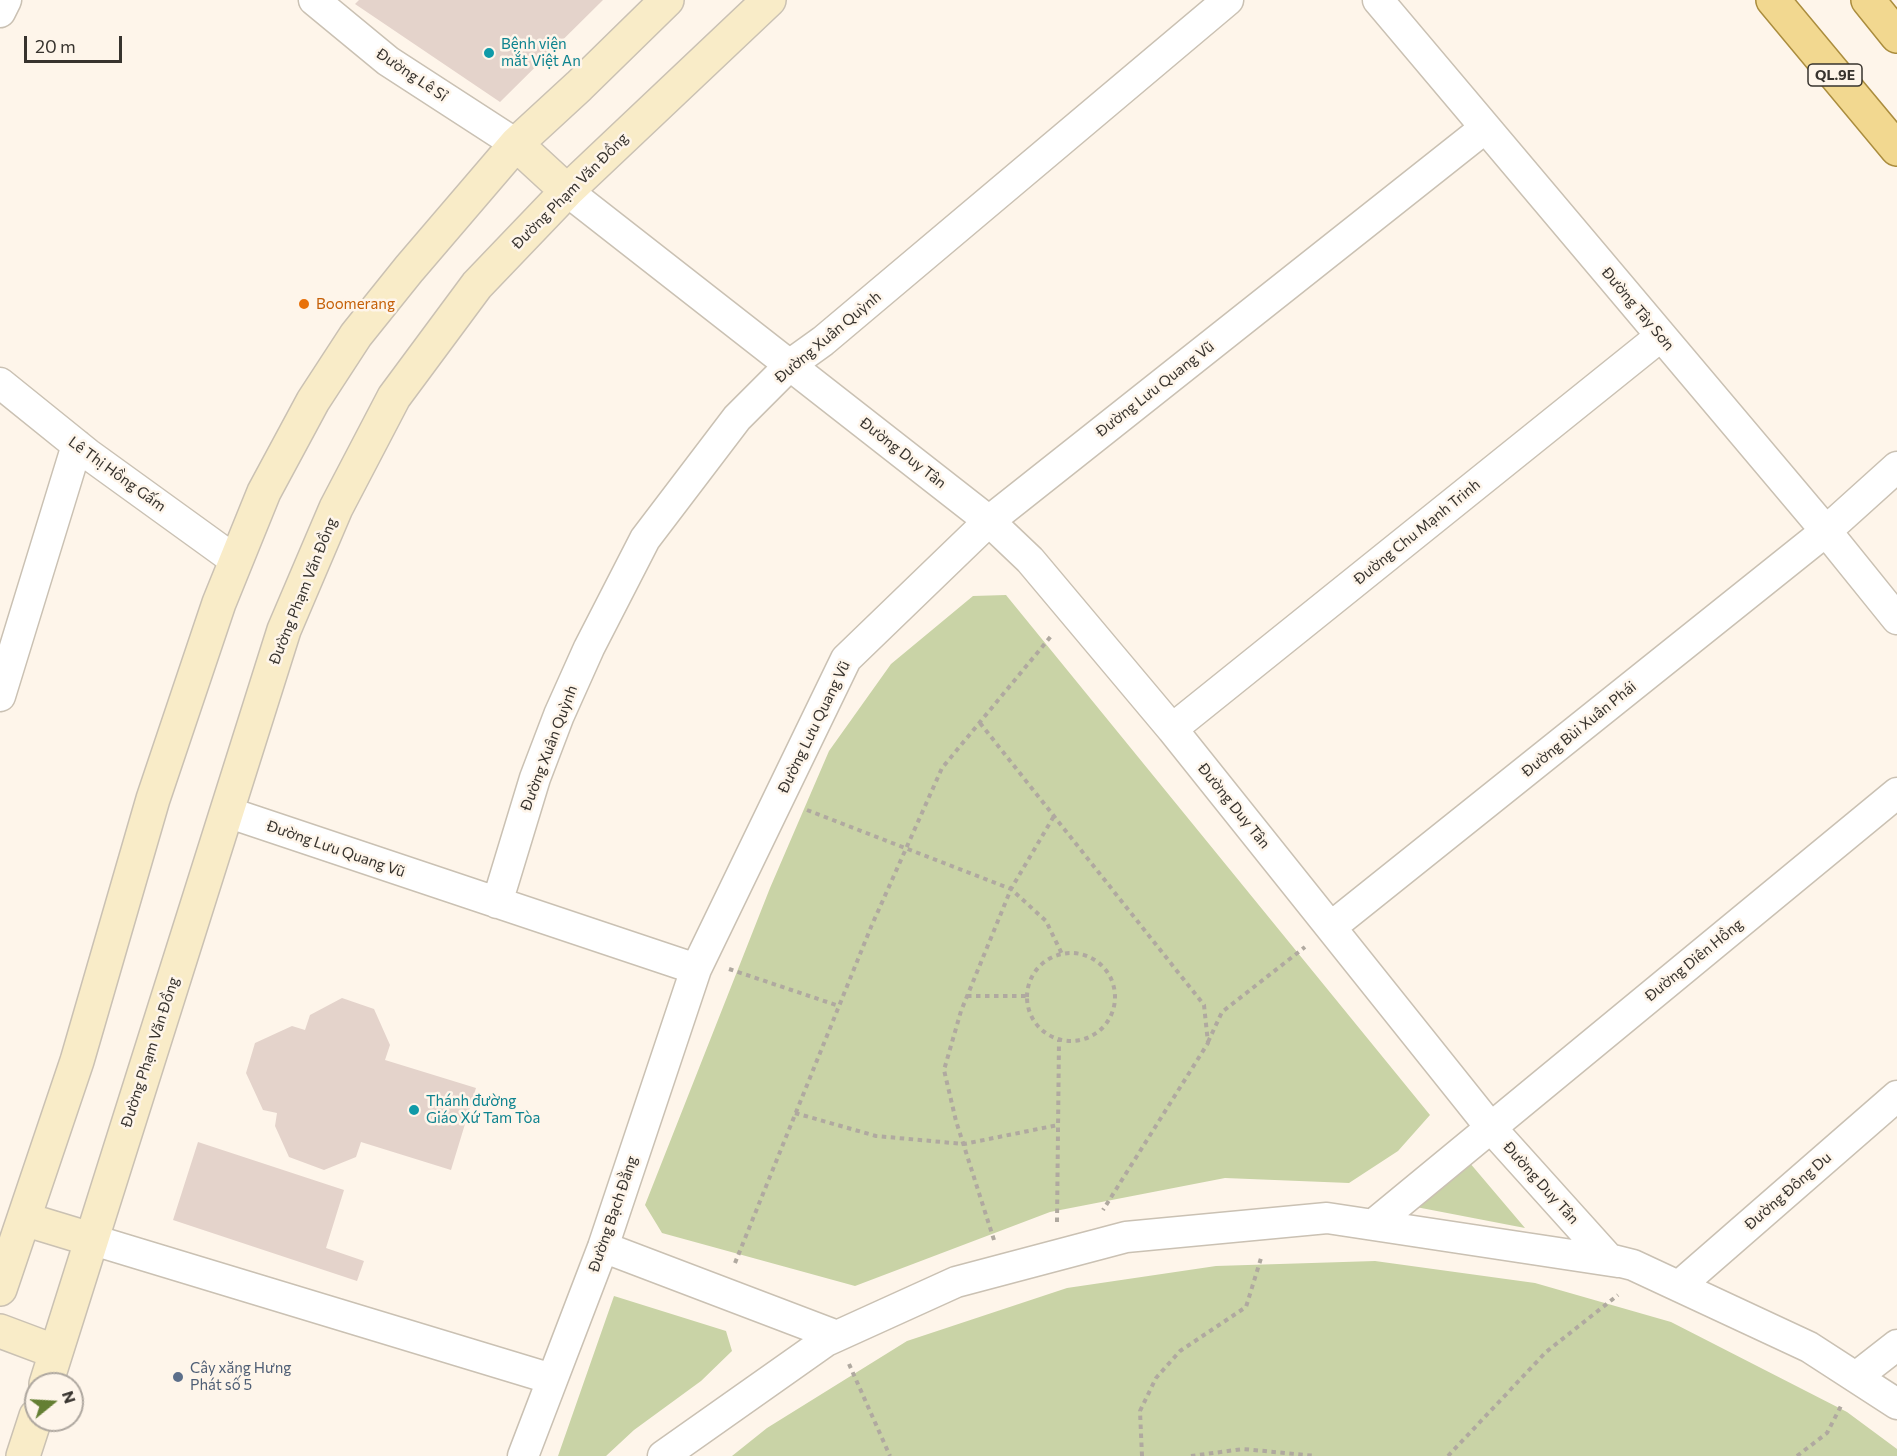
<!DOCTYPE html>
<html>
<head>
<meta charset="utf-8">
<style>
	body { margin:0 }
	#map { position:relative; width:1897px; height:1456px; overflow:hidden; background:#fef5ea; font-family:Commissioner,sans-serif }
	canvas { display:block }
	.north { position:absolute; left:24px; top:1372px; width:60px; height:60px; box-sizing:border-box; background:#fef5ea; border:2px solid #aea79f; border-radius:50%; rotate:72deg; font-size:16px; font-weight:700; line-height:24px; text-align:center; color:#37332e }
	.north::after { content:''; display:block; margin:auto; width:21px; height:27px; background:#647f33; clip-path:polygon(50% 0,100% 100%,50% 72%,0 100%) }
	.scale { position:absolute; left:24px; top:36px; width:98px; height:27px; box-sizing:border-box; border:3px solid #37332e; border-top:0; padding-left:8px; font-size:18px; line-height:21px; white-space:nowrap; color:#37332e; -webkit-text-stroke:4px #fef5ea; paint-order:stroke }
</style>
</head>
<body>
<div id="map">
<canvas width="1897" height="1456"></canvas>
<div class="north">N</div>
<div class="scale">20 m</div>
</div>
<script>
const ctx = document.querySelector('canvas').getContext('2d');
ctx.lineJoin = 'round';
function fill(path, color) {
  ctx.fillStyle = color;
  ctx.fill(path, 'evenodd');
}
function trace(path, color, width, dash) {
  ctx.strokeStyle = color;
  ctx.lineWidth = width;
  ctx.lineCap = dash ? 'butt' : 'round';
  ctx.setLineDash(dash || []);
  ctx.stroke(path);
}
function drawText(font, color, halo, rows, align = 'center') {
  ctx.font = font + ' Commissioner,sans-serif';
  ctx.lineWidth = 5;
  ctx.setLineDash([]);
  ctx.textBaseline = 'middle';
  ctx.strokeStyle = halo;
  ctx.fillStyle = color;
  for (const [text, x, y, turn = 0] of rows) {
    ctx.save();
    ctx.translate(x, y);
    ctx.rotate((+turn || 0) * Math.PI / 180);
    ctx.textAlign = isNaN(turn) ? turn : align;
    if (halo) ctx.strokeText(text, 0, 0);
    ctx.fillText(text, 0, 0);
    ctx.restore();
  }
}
fill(new Path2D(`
	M 1006,595 L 1430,1115 L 1398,1151 L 1349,1183 L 1225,1178 L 1050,1212 L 855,1286 L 662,1233 L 645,1205 L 770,888 L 829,751 L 891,664 L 973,596 Z
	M 1469,1162 L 1525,1228 L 1416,1207 Z
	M 1375,1261 L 1535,1283 L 1671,1322 L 1847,1412 L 1897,1449 L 1897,1456 L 732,1456 L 767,1428 L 907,1341 L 1067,1288 L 1216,1266 Z
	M 614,1296 L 726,1331 L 732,1351 L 701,1381 L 634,1430 L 606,1456 L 558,1456 Z`), '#c9d3a6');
fill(new Path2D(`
	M 359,0 L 603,0 L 500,102 L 355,4 Z
	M 342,998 L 374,1009 L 390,1045 L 385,1060 L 476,1088 L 451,1170 L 361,1142 L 356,1157 L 324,1170 L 289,1157 L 275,1126 L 277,1113 L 263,1110 L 246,1073 L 255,1043 L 292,1026 L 305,1030 L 310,1015 Z
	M 198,1142 L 344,1190 L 326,1248 L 364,1261 L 357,1281 L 173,1220 Z`), '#e4d3cb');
const street = new Path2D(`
	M 314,0 L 388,61 L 516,144
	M 1378,0 L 1826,531 L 1897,619
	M 0,12 L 6,0
	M 567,191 L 989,521 L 1030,560 L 1172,729 L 1491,1128 L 1609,1259 L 1633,1265 L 1809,1347 L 1897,1404
	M 0,383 L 88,454 L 236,561
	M 0,696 L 77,445
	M 1172,729 L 1661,336
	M 227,812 L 696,969 L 846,659 L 989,521 L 1485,128
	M 497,903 L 535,778 L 559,715 L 589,648 L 645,539 L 737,418 L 791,364 L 823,341 L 1228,0
	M 1331,927 L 1826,531 L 1897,467
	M 1374,1224 L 1897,793
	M 90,1239 L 552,1379
	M 603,1247 L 837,1336
	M 1679,1286 L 1897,1096
	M 1856,1377 L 1897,1345
	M 523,1456 L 603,1247 L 696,969
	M 663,1456 L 826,1341 L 956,1282 L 1126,1237 L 1327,1218 L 1618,1262`);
const secondary = new Path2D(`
	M 516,144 L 567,191
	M 24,1219 L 90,1239
	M 0,1289 L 77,1061 L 153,799 L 219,603 L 264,492 L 313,401 L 356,335 L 409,269 L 516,144 L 579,86 L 667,0
	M 0,1331 L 56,1352
	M 46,1384 L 284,630 L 336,508 L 394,397 L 477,285 L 567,191 L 769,0
	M 23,1456 L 36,1416`);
const primary = new Path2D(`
	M 1773,0 L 1897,149
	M 1868,0 L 1897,36`);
trace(street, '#cac1b3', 33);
trace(secondary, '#cac1b3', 36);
trace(primary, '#ab8d3e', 36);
trace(new Path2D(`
	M 980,723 L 1204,1005 L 1208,1043 L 1103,1210
	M 807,810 L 1011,889 L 1046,921 L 1062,954
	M1027 997a44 44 0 1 1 88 0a44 44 0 1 1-88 0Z
	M 729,969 L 839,1006
	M 967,996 L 1026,996
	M 1208,1042 L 1222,1012 L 1305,947
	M 795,1113 L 876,1136 L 964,1144 L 1058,1125
	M 1057,1222 L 1059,1040
	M 994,1240 L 956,1121 L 944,1070 L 961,1011 L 1011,889 L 1054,816
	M 735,1263 L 871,927 L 942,768 L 1052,635
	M 849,1364 L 890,1456
	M 1142,1456 L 1140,1411 L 1156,1378 L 1180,1351 L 1246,1307 L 1262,1255
	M 1191,1456 L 1243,1449 L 1316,1456
	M 1448,1456 L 1546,1352 L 1618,1295
	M 1797,1456 L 1827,1433 L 1842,1404`), '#b0a9a0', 4, [4.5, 4.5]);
trace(street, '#fff', 30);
trace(secondary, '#f9ecc8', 33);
trace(primary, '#f2d890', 33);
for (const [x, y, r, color] of [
	[489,53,6,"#0f9aa8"],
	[304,304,6,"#e8710a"],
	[414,1110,6,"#0f9aa8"],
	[178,1377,6,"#5c6f8a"]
]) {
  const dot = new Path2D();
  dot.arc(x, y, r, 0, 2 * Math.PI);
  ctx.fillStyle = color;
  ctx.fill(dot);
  trace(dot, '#fef5ea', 2);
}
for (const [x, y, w] of [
	[1835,75,54]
]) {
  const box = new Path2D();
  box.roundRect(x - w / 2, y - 11, w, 22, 4.5);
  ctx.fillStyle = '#fef5ea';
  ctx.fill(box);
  trace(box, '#37332e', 1.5);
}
drawText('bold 14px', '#37332e', null, [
	["QL.9E",1835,75]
]);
drawText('15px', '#0d838f', '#fef5ea', [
	["Bệnh viện",501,44],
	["mắt Việt An",501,61],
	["Thánh đường",426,1101],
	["Giáo Xứ Tam Tòa",426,1118]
], 'left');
drawText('15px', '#37332e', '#fef5ea', [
	["Đường Lê Sỉ",412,75,34],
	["Đường Phạm Văn Đồng",570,191,-45],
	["Đường Tây Sơn",1638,309,50],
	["Đường Xuân Quỳnh",828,337,-40],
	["Đường Lưu Quang Vũ",1155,389,-38],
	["Đường Duy Tân",903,453,38],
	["Lê Thị Hồng Gấm",117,474,36],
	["Đường Chu Mạnh Trinh",1417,532,-39],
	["Đường Phạm Văn Đồng",303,591,-68],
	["Đường Lưu Quang Vũ",814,727,-64],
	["Đường Bùi Xuân Phái",1579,729,-39],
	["Đường Xuân Quỳnh",549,748,-69],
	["Đường Duy Tân",1234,806,51],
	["Đường Lưu Quang Vũ",336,849,19],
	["Đường Diên Hồng",1694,960,-39],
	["Đường Phạm Văn Đồng",150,1052,-72],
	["Đường Duy Tân",1541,1183,48],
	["Đường Đông Du",1788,1191,-41],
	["Đường Bạch Đằng",613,1214,-71]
]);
drawText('15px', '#c56008', '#fef5ea', [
	["Boomerang",316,304]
], 'left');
drawText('15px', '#4e5e75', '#fef5ea', [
	["Cây xăng Hưng",190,1368],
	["Phát số 5",190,1385]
], 'left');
</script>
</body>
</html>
